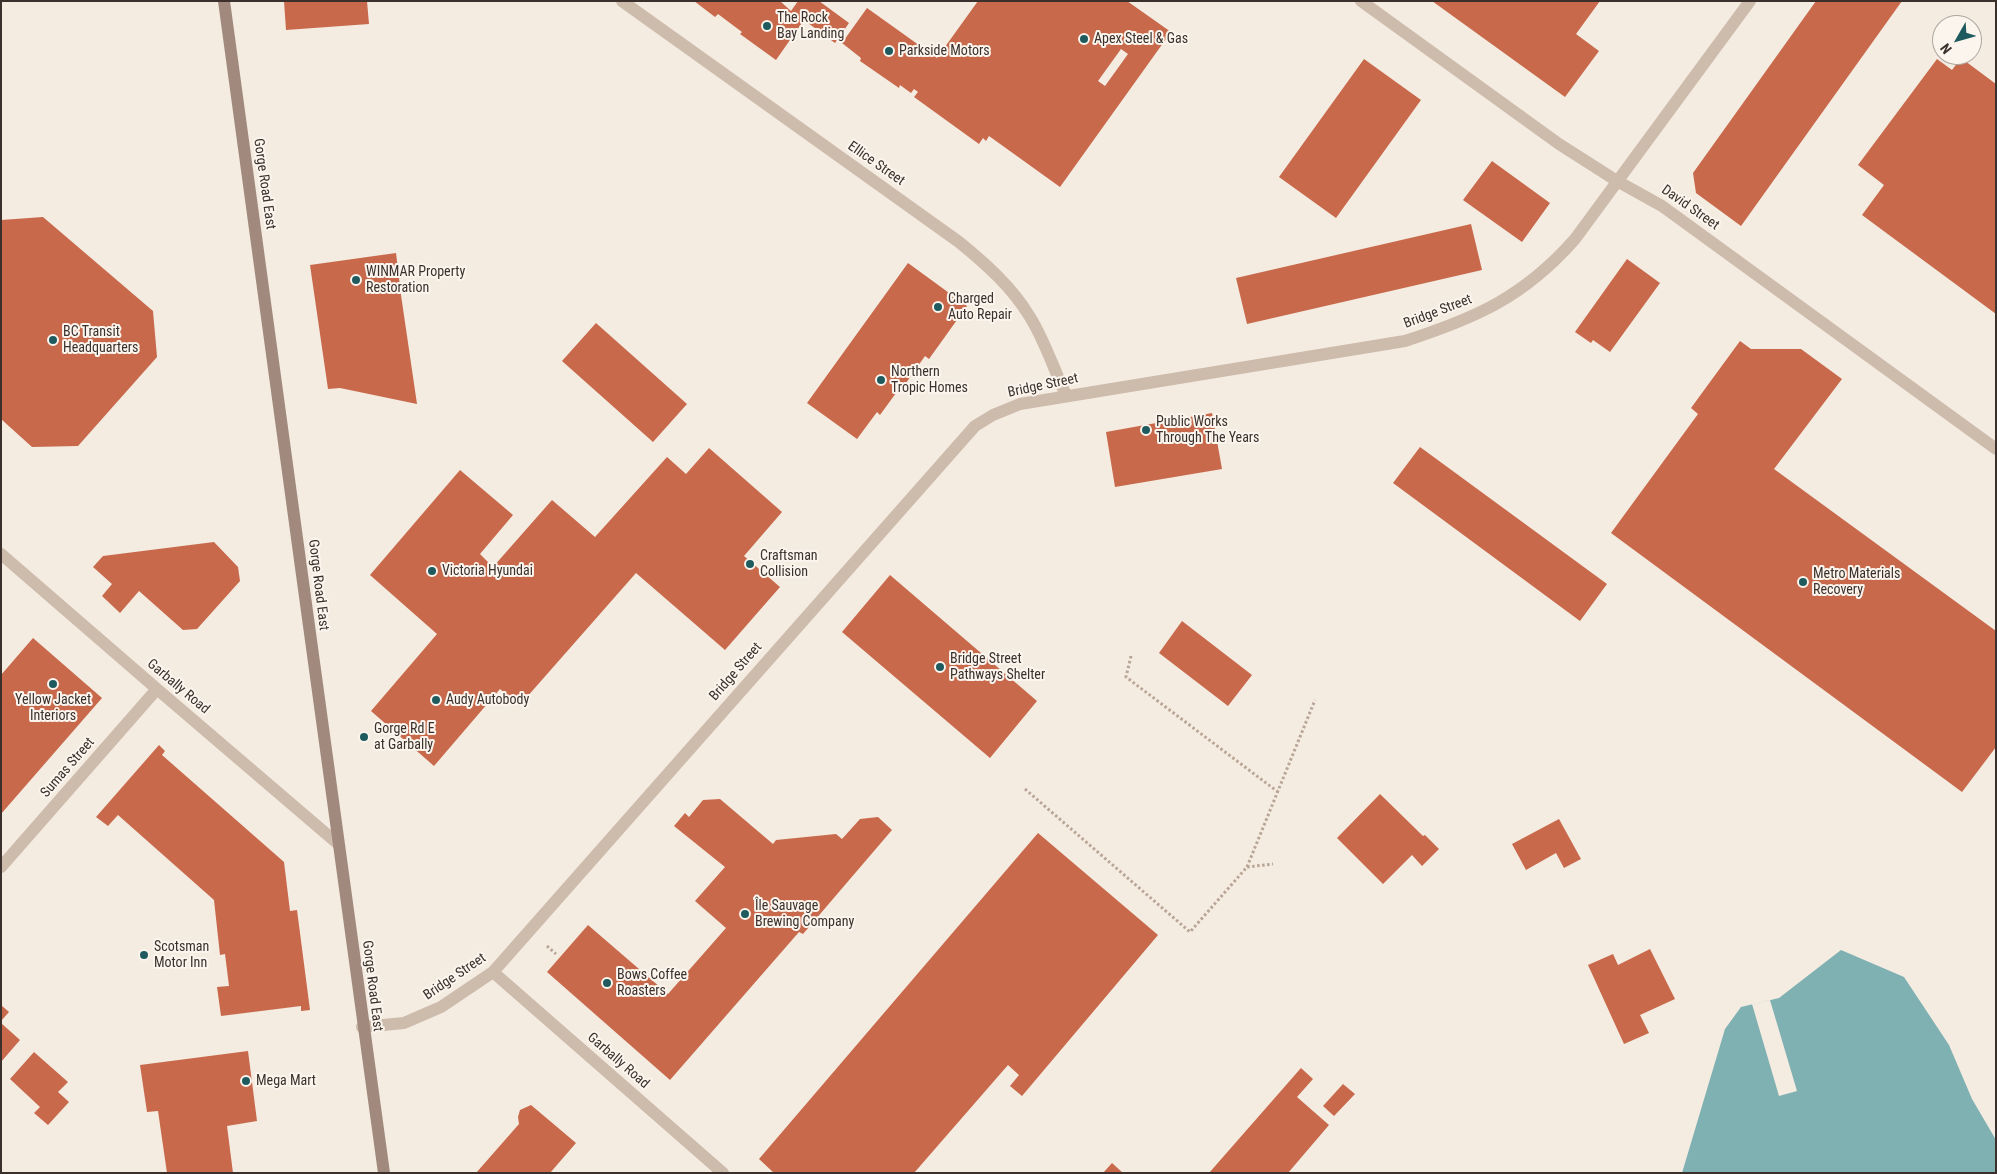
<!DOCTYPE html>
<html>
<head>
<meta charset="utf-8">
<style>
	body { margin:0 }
	#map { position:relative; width:1997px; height:1174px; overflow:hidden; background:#f4ebe1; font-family:"Roboto Condensed",sans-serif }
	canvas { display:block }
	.frame { position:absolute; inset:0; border:2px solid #3b302b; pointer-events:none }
	.north { position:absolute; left:1932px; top:15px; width:50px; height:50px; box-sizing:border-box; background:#fbf5ee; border:1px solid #aea6a0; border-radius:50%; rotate:232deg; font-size:14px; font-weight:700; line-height:20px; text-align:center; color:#3b302b }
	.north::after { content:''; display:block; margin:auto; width:18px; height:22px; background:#1f5a5e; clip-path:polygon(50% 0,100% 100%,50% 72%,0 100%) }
</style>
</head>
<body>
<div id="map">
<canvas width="1997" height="1174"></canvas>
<div class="frame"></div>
<div class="north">N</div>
</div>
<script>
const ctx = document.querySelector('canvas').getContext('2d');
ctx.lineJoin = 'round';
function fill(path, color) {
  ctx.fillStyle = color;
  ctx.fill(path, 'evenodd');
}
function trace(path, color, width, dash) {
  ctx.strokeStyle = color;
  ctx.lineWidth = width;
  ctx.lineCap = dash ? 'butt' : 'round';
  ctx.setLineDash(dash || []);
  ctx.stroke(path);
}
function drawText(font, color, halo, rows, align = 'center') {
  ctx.font = font + ' "Roboto Condensed",sans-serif';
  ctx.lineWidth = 4;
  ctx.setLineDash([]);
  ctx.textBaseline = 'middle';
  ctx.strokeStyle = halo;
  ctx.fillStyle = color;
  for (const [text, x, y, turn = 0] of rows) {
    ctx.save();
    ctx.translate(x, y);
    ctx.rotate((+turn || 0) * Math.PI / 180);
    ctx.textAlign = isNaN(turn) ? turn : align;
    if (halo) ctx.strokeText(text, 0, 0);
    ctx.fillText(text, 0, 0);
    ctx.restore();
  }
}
fill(new Path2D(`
	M 1841,950 L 1904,977 L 1949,1045 L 1972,1099 L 1996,1140 L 1996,1173 L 1682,1173 L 1725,1029 L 1741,1007 L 1779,998 Z`), '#7fb0b2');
fill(new Path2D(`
	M 1770,1000 L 1797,1091 L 1779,1096 L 1752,1004 Z`), '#f4ebe1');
fill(new Path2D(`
	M 284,1 L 367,1 L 369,24 L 286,30 Z
	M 694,1 L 780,1 L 791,11 L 798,1 L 819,1 L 849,23 L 835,43 L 804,20 L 776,60 L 740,34 L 742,32 L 718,14 L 715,17 Z
	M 978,1 L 1127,1 L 1171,32 L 1060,187 L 989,136 L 986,141 L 983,138 L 979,144 L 914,97 L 918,92 L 914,89 L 911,93 L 900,85 L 899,88 L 860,61 L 861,58 L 842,43 L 867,8 L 937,58 ZM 1121,49 L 1128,54 L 1105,86 L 1098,81 Z
	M 1432,1 L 1600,1 L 1576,34 L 1599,51 L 1565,97 Z
	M 1816,1 L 1902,1 L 1741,226 L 1696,193 L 1693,173 Z
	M 1961,58 L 1996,84 L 1996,314 L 1862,215 L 1884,185 L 1858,165 L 1937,59 L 1952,70 Z
	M 1364,59 L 1421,100 L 1336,218 L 1279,177 Z
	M 1492,161 L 1550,203 L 1522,242 L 1463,200 Z
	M 43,217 L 153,311 L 157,357 L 78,446 L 32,447 L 1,419 L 1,220 Z
	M 1471,224 L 1482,270 L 1247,324 L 1236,278 Z
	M 396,253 L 401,295 L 417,404 L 340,388 L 328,389 L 310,265 Z
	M 1627,259 L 1660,283 L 1610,352 L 1593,340 L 1591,343 L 1575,332 Z
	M 908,263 L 967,306 L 929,359 L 925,356 L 906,383 L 904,382 L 880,415 L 877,412 L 857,439 L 807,403 Z
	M 596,323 L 687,404 L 653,442 L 562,361 Z
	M 1740,341 L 1751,349 L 1801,349 L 1842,379 L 1774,469 L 1996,631 L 1996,747 L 1962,792 L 1611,533 L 1698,414 L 1691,408 Z
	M 1212,413 L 1222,469 L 1115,487 L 1106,432 Z
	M 1420,447 L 1607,584 L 1580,621 L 1393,483 Z
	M 709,448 L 782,512 L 744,556 L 780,587 L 725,650 L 636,573 L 519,706 L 500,689 L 434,766 L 371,711 L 437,634 L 370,575 L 460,470 L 513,515 L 480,554 L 493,567 L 552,500 L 595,537 L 667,457 L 686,474 Z
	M 214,542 L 238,567 L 240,581 L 197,629 L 183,630 L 139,591 L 120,613 L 102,596 L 112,584 L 93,567 L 103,556 Z
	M 890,575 L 1037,701 L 990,758 L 842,632 Z
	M 1182,621 L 1252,675 L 1228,706 L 1159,653 Z
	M 33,638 L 102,698 L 1,814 L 1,675 Z
	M 159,745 L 165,751 L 162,755 L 284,862 L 290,911 L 297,910 L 310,1010 L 301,1011 L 301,1006 L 221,1016 L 217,987 L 229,986 L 225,954 L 220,955 L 214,900 L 118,815 L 108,826 L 96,817 Z
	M 1380,794 L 1423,836 L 1425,835 L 1439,849 L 1422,866 L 1412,855 L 1383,884 L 1337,838 Z
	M 720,799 L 773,844 L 776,840 L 836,834 L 842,839 L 860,819 L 878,817 L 892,830 L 803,934 L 799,932 L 670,1080 L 547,972 L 588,925 L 668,994 L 726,928 L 695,901 L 725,867 L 674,826 L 685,813 L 689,817 L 703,800 Z
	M 1559,819 L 1581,859 L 1564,868 L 1556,853 L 1526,870 L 1512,844 Z
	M 1038,833 L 1158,935 L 1022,1096 L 1010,1086 L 1019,1075 L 1008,1065 L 914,1173 L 774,1173 L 759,1159 Z
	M 1650,949 L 1675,999 L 1640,1015 L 1649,1033 L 1624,1044 L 1588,965 L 1613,954 L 1618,965 Z
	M 1,1005 L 9,1012 L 1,1021 Z
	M 1,1023 L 20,1040 L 1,1062 Z
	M 248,1051 L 257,1121 L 227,1126 L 233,1173 L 167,1173 L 158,1111 L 147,1112 L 140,1065 Z
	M 34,1052 L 68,1082 L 58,1092 L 69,1102 L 48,1125 L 34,1113 L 40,1107 L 10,1079 Z
	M 1301,1068 L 1313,1079 L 1297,1097 L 1329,1125 L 1288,1173 L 1209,1173 Z
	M 1343,1084 L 1355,1094 L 1334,1116 L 1323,1106 Z
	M 531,1105 L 576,1143 L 550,1173 L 476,1173 L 519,1124 L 518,1117 L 520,1110 Z
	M 1112,1163 L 1123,1173 L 1103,1173 Z`), '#c8694b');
trace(new Path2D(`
	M 1131,656 L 1126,677 L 1278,792
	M 1025,789 L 1190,932 L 1247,867 L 1273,864
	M 1247,867 L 1315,700
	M 547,946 L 556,954`), '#b9a596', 3, [2.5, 2.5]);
trace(new Path2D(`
	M 622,1 L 959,242 C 986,264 1012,287 1030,317 C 1045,341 1054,370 1066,395
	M 1361,1 L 1559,144 L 1617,181 L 1662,206 L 1996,449
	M 1,554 L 157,689 L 337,843
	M 1,867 L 157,689
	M 493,972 L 723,1173`), '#cdbbac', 12);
trace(new Path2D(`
	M 362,1027 L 404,1023 L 441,1007 L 493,972 L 975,426 L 993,415 L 1020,404 L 1405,341 C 1476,318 1524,297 1575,239 L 1750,1`), '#cdbbac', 12);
trace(new Path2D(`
	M 224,1 C 278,392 329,782 384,1173`), '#a18a7d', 12);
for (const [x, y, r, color] of [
	[767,26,5,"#1f5a5e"],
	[1084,39,5,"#1f5a5e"],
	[889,51,5,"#1f5a5e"],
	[356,280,5,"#1f5a5e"],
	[938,307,5,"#1f5a5e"],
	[53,340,5,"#1f5a5e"],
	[881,380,5,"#1f5a5e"],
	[1146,430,5,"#1f5a5e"],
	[750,564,5,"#1f5a5e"],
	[432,571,5,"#1f5a5e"],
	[1803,582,5,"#1f5a5e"],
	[940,667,5,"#1f5a5e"],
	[53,684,5,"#1f5a5e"],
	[436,700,5,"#1f5a5e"],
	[364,737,5,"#1f5a5e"],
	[745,914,5,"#1f5a5e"],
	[144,955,5,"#1f5a5e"],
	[607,983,5,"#1f5a5e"],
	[246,1081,5,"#1f5a5e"]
]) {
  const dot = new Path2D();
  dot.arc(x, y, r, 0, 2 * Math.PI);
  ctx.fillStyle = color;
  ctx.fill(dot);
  trace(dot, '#fbf5ee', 2);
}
drawText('14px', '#3b302b', '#fbf5ee', [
	["The Rock",777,18],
	["Bay Landing",777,34],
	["Apex Steel & Gas",1094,39],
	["Parkside Motors",899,51],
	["WINMAR Property",366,272],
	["Restoration",366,288],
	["Charged",948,299],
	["Auto Repair",948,315],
	["BC Transit",63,332],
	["Headquarters",63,348],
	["Northern",891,372],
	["Tropic Homes",891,388],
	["Public Works",1156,422],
	["Through The Years",1156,438],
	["Craftsman",760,556],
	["Collision",760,572],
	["Victoria Hyundai",442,571],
	["Metro Materials",1813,574],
	["Recovery",1813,590],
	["Bridge Street",950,659],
	["Pathways Shelter",950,675],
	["Yellow Jacket",53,700,"center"],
	["Interiors",53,716,"center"],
	["Audy Autobody",446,700],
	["Gorge Rd E",374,729],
	["at Garbally",374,745],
	["Île Sauvage",755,906],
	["Brewing Company",755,922],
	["Scotsman",154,947],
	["Motor Inn",154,963],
	["Bows Coffee",617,975],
	["Roasters",617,991],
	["Mega Mart",256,1081]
], 'left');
drawText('14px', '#3b302b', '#fbf5ee', [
	["Ellice Street",876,164,35],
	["Gorge Road East",264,184,82],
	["David Street",1690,208,35],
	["Bridge Street",1438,312,-21],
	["Bridge Street",1043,386,-12],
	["Gorge Road East",318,585,83],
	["Bridge Street",736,672,-49],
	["Garbally Road",178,687,40],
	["Sumas Street",68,768,-49],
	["Bridge Street",455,977,-34],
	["Gorge Road East",372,986,83],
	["Garbally Road",618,1061,41]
]);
</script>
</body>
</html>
